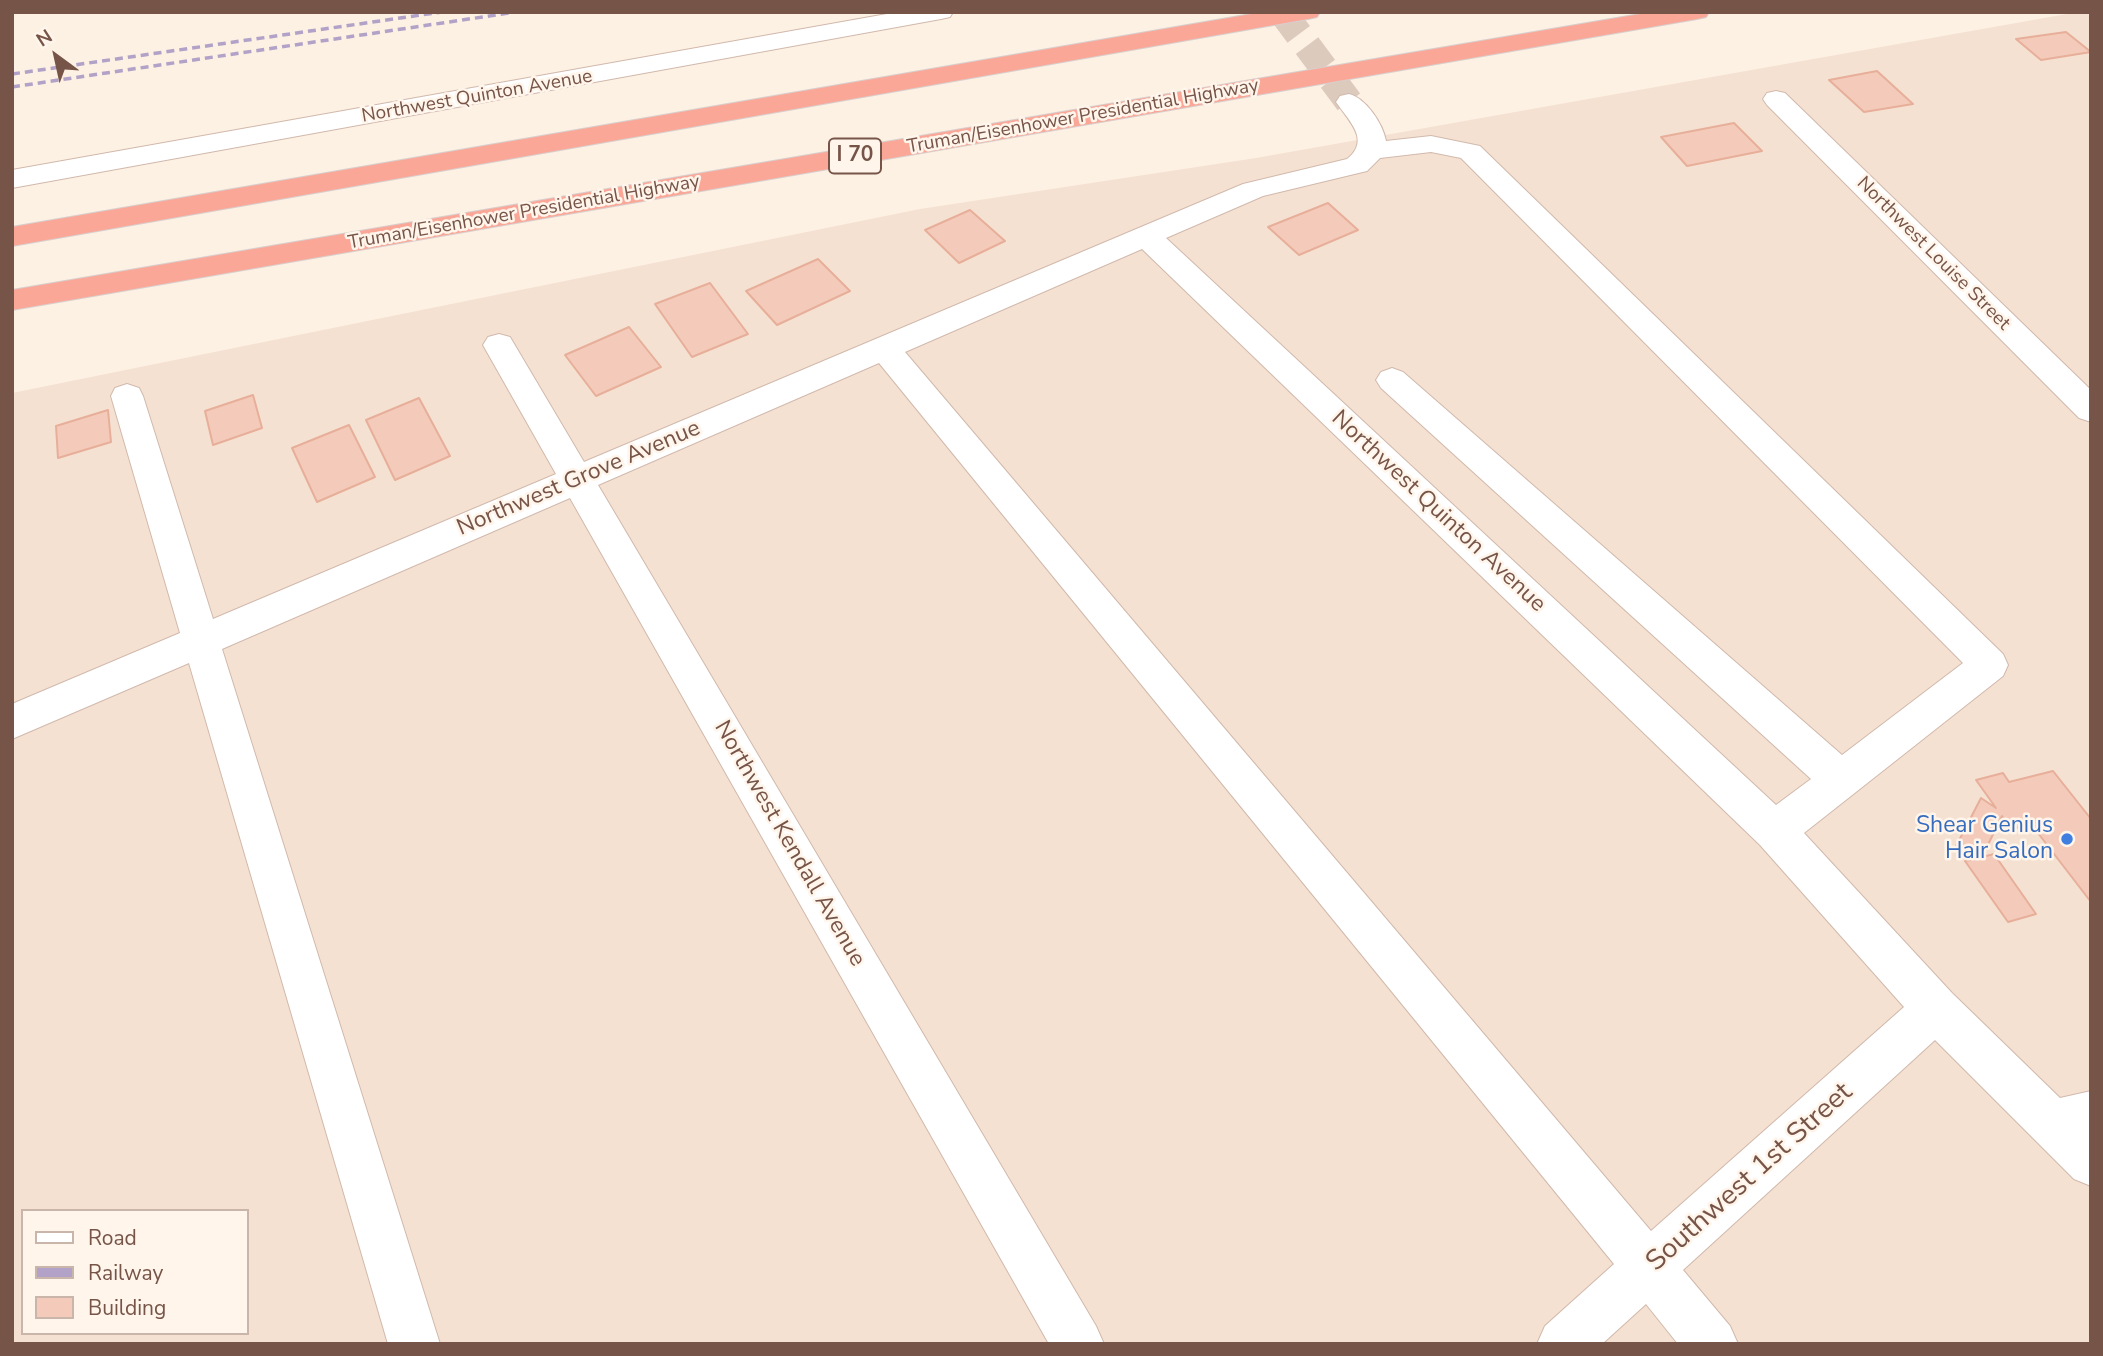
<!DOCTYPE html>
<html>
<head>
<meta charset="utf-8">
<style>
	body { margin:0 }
	#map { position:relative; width:2103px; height:1356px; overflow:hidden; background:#fdf1e4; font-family:"Nunito Sans",sans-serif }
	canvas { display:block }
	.frame { position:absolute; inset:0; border:14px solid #775448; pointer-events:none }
	.legend { position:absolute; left:21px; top:1209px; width:228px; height:126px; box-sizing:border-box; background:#fff5eb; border:2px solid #c9b5aa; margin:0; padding:9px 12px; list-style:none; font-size:21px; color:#775448 }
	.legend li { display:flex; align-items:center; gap:14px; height:35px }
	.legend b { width:35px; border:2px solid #c9b5aa }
	.north { position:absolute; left:21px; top:21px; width:70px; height:70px; -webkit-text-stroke:5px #fff5eb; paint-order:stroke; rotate:327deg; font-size:19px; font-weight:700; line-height:28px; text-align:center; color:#775448 }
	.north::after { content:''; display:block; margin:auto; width:24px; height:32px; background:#775448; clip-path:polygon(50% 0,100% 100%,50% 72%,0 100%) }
</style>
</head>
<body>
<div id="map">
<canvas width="2103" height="1356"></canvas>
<div class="frame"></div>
<ul class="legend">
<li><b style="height:9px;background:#fff"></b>Road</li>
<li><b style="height:9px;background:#b2a2c7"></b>Railway</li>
<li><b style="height:19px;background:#f4cbba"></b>Building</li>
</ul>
<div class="north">N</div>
</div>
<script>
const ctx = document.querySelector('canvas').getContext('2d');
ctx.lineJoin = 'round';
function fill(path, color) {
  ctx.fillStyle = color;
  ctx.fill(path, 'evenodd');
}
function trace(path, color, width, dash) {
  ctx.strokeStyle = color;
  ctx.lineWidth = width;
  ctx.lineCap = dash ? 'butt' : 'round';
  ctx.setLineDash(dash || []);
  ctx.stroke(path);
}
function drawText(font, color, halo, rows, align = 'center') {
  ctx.font = font + ' "Nunito Sans",sans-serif';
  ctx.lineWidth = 5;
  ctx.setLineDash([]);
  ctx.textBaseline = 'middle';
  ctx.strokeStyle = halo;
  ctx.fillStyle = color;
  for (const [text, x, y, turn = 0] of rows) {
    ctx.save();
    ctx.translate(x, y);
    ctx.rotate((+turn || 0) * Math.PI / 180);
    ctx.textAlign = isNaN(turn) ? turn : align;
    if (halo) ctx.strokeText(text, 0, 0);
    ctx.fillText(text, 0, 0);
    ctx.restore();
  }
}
fill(new Path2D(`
	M 2078,12 L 2091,12 L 2091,1344 L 12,1344 L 12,393 L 920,209 L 1256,158 ZM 23,1211 L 247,1211 L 247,1333 L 23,1333 Z`), '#f5e1d2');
const building = new Path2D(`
	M 2066,32 L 2091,52 L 2041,60 L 2016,39 Z
	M 1877,71 L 1913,104 L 1864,112 L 1829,80 Z
	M 1734,123 L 1762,151 L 1687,166 L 1661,137 Z
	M 1328,203 L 1358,230 L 1299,255 L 1268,227 Z
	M 970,210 L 1005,241 L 959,263 L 925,230 Z
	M 818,259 L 850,291 L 777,325 L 746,291 Z
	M 710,283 L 748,334 L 692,357 L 655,304 Z
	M 629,327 L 661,367 L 596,396 L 565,355 Z
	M 253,395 L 262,428 L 213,445 L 205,411 Z
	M 419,398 L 450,456 L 395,480 L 366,420 Z
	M 108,410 L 111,442 L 58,458 L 56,426 Z
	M 349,425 L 375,477 L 317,502 L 292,448 Z
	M 2053,771 L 2091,819 L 2091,902 L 2031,824 L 2012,829 L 2002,816 L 1982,857 L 1994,854 L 2036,914 L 2008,922 L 1965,861 L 1971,860 L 1954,850 L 1981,798 L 1996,808 L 1976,780 L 2003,773 L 2009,782 Z`);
fill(building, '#f4cbba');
trace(building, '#e7af9a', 2);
trace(new Path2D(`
	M 1282,12 L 1349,102`), '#dccabd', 28, [28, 14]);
const minor = new Path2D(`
	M 898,12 L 953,12 L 950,17 L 941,19 L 12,188 L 12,170 Z
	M 1776,91 L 1785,93 L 2091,390 L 2091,422 L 2079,418 L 1767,105 L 1763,99 L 1767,93 Z
	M 1349,94 C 1366,98 1383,124 1386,141 L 1431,136 L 1480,146 L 2003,654 L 2008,665 L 2003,676 L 1804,833 L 1952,993 L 2060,1098 L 2091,1091 L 2091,1186 L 2074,1179 L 1935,1040 L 1683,1270 L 1730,1326 L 1738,1344 L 1678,1344 L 1646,1304 L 1602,1344 L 1537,1344 L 1545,1326 L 1614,1264 L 879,363 L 598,485 L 1096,1326 L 1104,1344 L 1049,1344 L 570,498 L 222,649 L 440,1344 L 388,1344 L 189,663 L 12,739 L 12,704 L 180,633 L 111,396 L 115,388 L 127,384 L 139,388 L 143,396 L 213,619 L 556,474 L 483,345 L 488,337 L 499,334 L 510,337 L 584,462 L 1243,184 L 1347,159 C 1371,140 1349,121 1336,102 L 1340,96 ZM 1431,152 L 1461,158 L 1963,663 L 1842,755 L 1403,372 L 1392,368 L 1381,372 L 1376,380 L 1381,388 L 1811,779 L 1776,805 L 1166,238 L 1263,196 L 1367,171 L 1380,158 ZM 1142,249 L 1760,845 L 1904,1007 L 1651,1231 L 905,352 Z`);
const highway = new Path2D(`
	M 1263,12 L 1320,12 L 1317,17 L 1308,19 L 12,246 L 12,227 Z
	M 1652,12 L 1709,12 L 1706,17 L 1697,19 L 12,310 L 12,290 Z`);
trace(minor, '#d1b9ac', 2);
trace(highway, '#d9cfcc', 2);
fill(minor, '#fff');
fill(highway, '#faa798');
trace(new Path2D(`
	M 12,74 L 442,12
	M 12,87 L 516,12`), '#b2a2c7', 3.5, [8, 5]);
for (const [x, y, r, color] of [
	[2067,839,7,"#3f7fe0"]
]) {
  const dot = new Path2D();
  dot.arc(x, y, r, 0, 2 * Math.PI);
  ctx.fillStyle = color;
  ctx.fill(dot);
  trace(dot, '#fff5eb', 2.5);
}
drawText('19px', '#775448', '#fff5eb', [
	["Northwest Quinton Avenue",477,97,-10],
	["Truman/Eisenhower Presidential Highway",1083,117,-10],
	["Truman/Eisenhower Presidential Highway",524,213,-10],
	["Northwest Louise Street",1933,254,45]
]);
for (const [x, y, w] of [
	[855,156,52]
]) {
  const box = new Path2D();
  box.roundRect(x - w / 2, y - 17.5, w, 35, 5);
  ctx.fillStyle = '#fff5eb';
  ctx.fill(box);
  trace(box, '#775448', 2);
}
drawText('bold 21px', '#775448', null, [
	["I 70",855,156]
]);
drawText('23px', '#775448', '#fff5eb', [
	["Northwest Grove Avenue",579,479,-23],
	["Northwest Quinton Avenue",1438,512,43],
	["Northwest Kendall Avenue",789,844,60]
]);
drawText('23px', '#366cbe', '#fff5eb', [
	["Shear Genius",2053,826],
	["Hair Salon",2053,852]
], 'right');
drawText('28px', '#775448', '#fff5eb', [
	["Southwest 1st Street",1750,1178,-42]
]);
</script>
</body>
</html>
